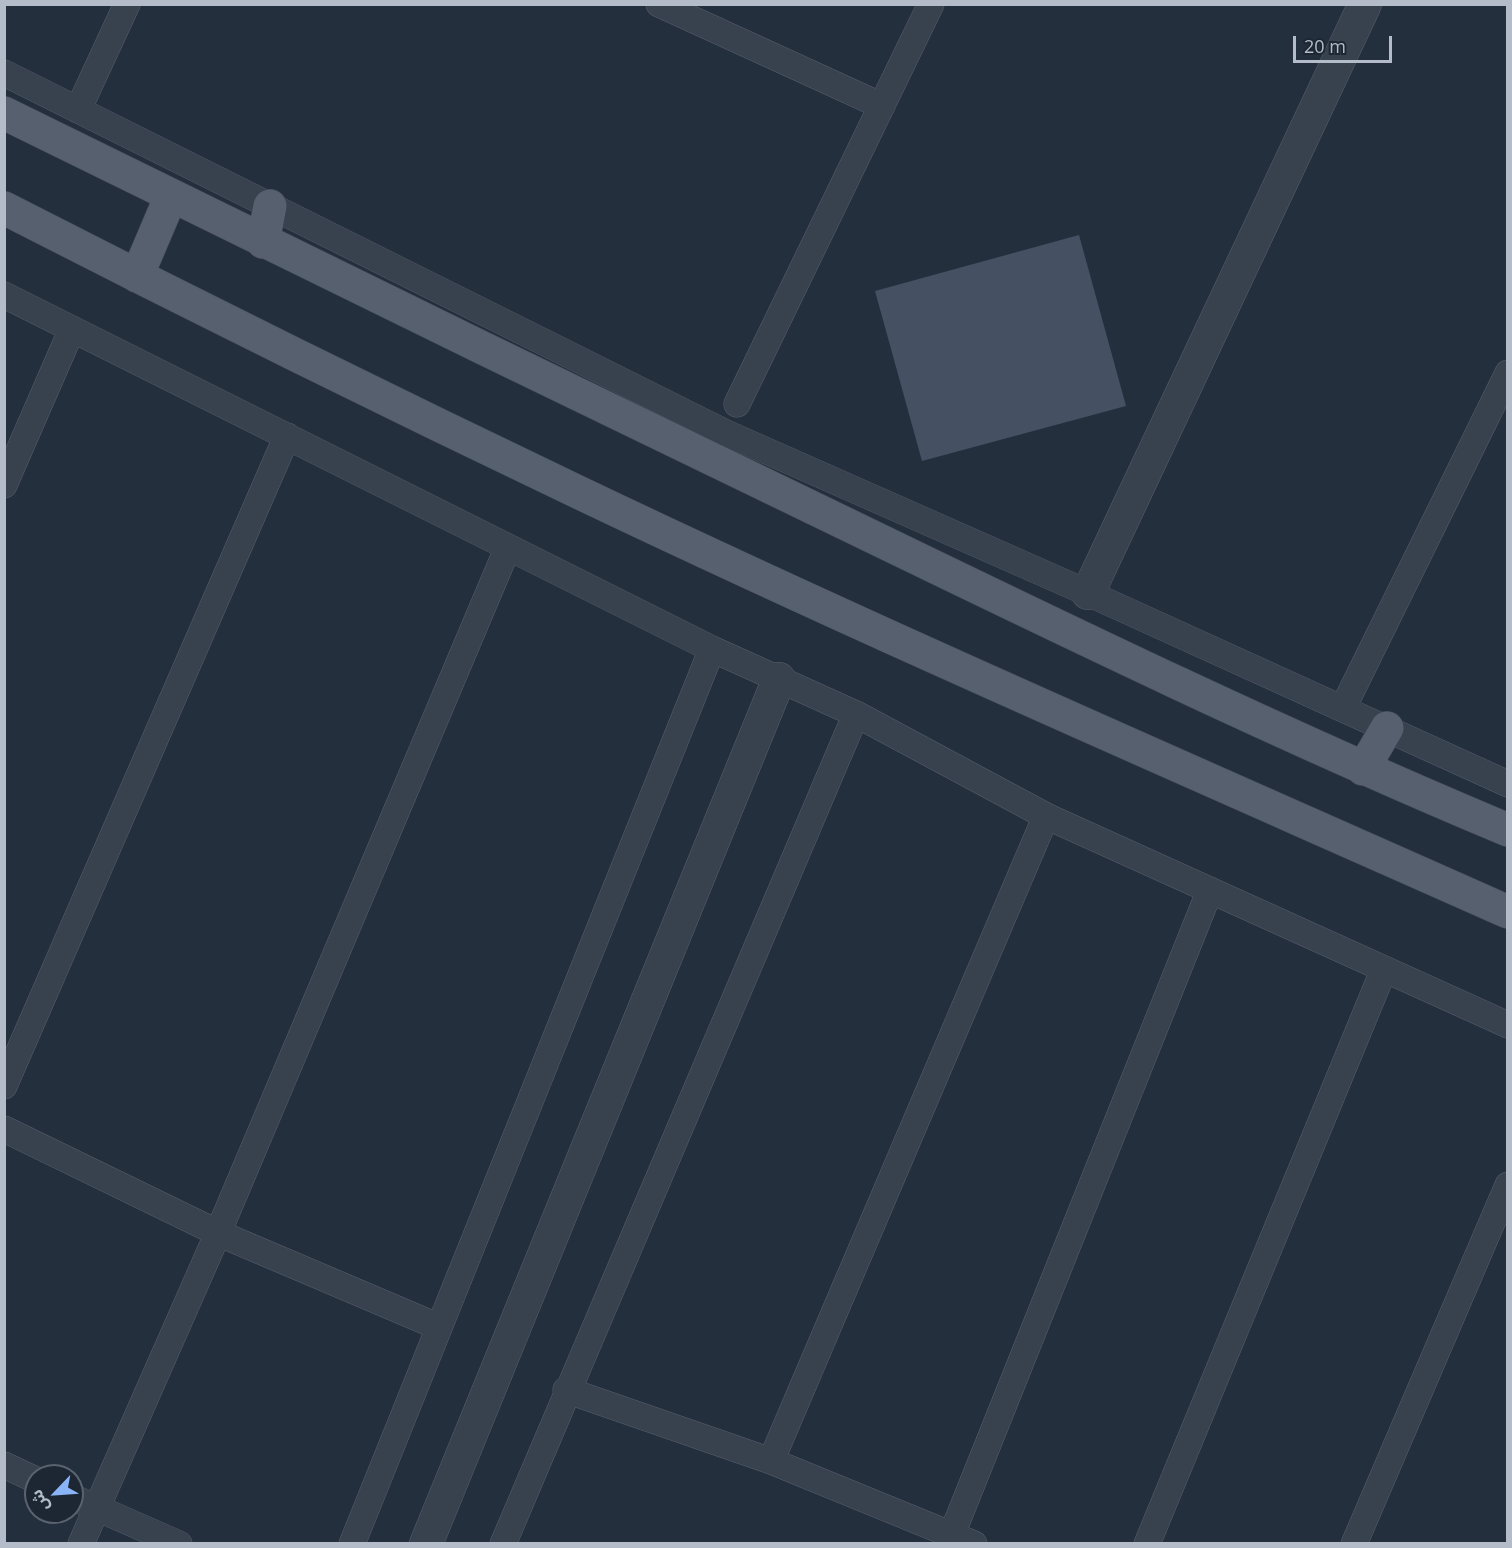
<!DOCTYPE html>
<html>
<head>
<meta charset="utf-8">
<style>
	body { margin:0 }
	#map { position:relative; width:1512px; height:1548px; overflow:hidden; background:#242f3e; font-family:"Open Sans","Noto Sans Arabic",sans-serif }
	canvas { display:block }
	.frame { position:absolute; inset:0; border:6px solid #b4bcc9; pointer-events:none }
	.north { position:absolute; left:24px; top:1464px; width:60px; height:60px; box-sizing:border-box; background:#1d2633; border:2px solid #59626f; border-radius:50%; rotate:245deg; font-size:16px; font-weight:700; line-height:24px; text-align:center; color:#b4bcc9 }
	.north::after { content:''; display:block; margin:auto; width:21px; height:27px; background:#8ab4f8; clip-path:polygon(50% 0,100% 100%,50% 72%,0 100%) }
	.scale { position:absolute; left:1293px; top:36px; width:99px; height:27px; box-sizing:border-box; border:3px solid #b4bcc9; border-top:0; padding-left:8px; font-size:18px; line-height:21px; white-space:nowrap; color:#b4bcc9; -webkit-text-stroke:4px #1d2633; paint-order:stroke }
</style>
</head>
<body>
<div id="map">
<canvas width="1512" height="1548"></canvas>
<div class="frame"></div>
<div class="north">ش</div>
<div class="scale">20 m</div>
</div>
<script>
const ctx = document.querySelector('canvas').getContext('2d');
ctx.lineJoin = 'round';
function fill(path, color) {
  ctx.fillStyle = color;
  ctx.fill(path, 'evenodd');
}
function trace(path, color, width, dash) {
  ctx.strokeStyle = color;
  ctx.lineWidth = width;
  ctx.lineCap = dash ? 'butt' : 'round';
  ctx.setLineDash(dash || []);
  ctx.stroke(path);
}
fill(new Path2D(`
	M 1079,235 L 1126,406 L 922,461 L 875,291 Z`), '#455162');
const minor = new Path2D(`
	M 659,4 L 882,106
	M 4,73 L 726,433 L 1088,593 L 1508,784
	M 78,110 L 127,4
	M 4,295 L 712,649 L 856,714 L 1046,816 L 1508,1025
	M 737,404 L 931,4
	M 4,485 L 72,329
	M 1343,708 L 1508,373
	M 4,1086 L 287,436
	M 4,1129 L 218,1233 L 439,1327
	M 566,1390 L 771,1461 L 974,1544
	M 771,1461 L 1046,816
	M 4,1465 L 36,1480
	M 72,1497 L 179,1544
	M 952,1534 L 1210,890
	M 81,1544 L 218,1233 L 508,547
	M 352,1544 L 712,649
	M 503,1544 L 856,714
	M 1147,1544 L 1384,969
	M 1354,1544 L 1508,1185`);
const tertiary = new Path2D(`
	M 1088,593 L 1365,4
	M 426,1544 L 779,679`);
const primary = new Path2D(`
	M 4,113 C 272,246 540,376 809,506 C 1040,618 1271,731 1508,830
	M 4,208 C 195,306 387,401 580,493 C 886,639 1198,774 1508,912
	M 263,242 L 270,206
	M 137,276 L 171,196
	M 1363,769 L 1387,728`);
trace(minor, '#565f6c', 27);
trace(tertiary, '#565f6c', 34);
trace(primary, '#414a57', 34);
trace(minor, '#38414e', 26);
trace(tertiary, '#38414e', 33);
trace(primary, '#56606e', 33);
</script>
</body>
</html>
